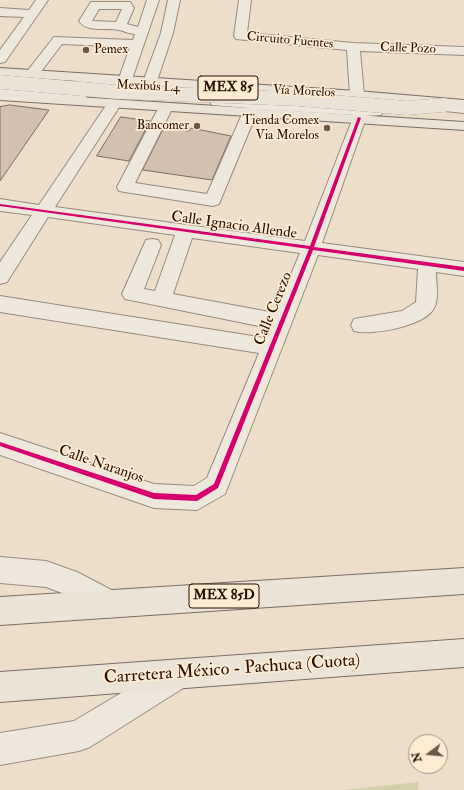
<!DOCTYPE html>
<html>
<head>
<meta charset="utf-8">
<style>
	body { margin:0 }
	#map { position:relative; width:464px; height:790px; overflow:hidden; background:#ecdec8; font-family:"IM FELL Double Pica",serif }
	canvas { display:block }
	.north { position:absolute; left:408px; top:734px; width:40px; height:40px; box-sizing:border-box; background:#fcecd2; border:1px solid #a8937f; border-radius:50%; rotate:254deg; font-size:11px; font-weight:700; line-height:16px; text-align:center; color:#2a0e02 }
	.north::after { content:''; display:block; margin:auto; width:14px; height:18px; background:#6e5747; clip-path:polygon(50% 0,100% 100%,50% 72%,0 100%) }
</style>
</head>
<body>
<div id="map">
<canvas width="464" height="790"></canvas>
<div class="north">N</div>
</div>
<script>
const ctx = document.querySelector('canvas').getContext('2d');
ctx.lineJoin = 'round';
function fill(path, color) {
  ctx.fillStyle = color;
  ctx.fill(path, 'evenodd');
}
function trace(path, color, width, dash) {
  ctx.strokeStyle = color;
  ctx.lineWidth = width;
  ctx.lineCap = dash ? 'butt' : 'round';
  ctx.setLineDash(dash || []);
  ctx.stroke(path);
}
function drawText(font, color, halo, rows, align = 'center') {
  ctx.font = font + ' "IM FELL Double Pica",serif';
  ctx.lineWidth = 3.5;
  ctx.setLineDash([]);
  ctx.textBaseline = 'middle';
  ctx.strokeStyle = halo;
  ctx.fillStyle = color;
  for (const [text, x, y, turn = 0] of rows) {
    ctx.save();
    ctx.translate(x, y);
    ctx.rotate((+turn || 0) * Math.PI / 180);
    ctx.textAlign = isNaN(turn) ? turn : align;
    if (halo) ctx.strokeText(text, 0, 0);
    ctx.fillText(text, 0, 0);
    ctx.restore();
  }
}
fill(new Path2D(`
	M 419,782 L 418,790 L 343,790 Z`), '#d2cfa9');
const building = new Path2D(`
	M 10,105 L 49,110 L 0,181 L 0,107 Z
	M 121,117 L 150,121 L 129,161 L 97,156 Z
	M 164,128 L 189,131 L 191,128 L 231,136 L 212,180 L 143,170 Z`);
fill(building, '#d3c0ae');
trace(building, '#7a6e62', 1);
const minor = new Path2D(`
	M 36,0 L 48,0 L 5,62 L 0,63 L 0,50 L 24,17 L 0,16 L 0,8 L 29,10 Z
	M 147,0 L 159,0 L 131,82 L 143,82 L 161,33 L 168,0 L 180,0 L 173,33 L 156,84 L 159,87 L 157,90 L 152,91 L 82,87 L 77,86 L 75,83 L 77,80 L 82,79 L 118,81 L 130,47 L 62,44 L 37,77 L 27,77 L 25,74 L 54,37 L 133,40 L 135,34 C 129,34 125,31 119,30 C 106,27 87,33 79,21 L 91,2 L 130,2 L 134,8 L 127,24 L 138,27 ZM 99,9 L 122,9 L 116,22 L 92,21 Z
	M 239,0 L 251,0 L 247,33 L 353,43 L 464,47 L 464,55 L 360,51 L 364,95 L 362,98 L 352,98 L 350,95 L 347,50 L 236,39 L 234,36 Z
	M 0,86 L 81,91 L 86,92 L 88,95 L 86,98 L 81,99 L 0,94 Z
	M 217,98 L 381,109 L 383,112 L 381,115 L 365,116 L 366,118 L 322,243 L 464,262 L 464,276 L 436,272 C 436,282 439,297 435,306 C 428,326 372,336 354,331 L 351,325 L 354,319 L 402,311 L 416,302 L 418,269 L 318,255 L 225,494 L 197,510 L 154,508 L 0,455 L 0,433 L 154,484 L 194,486 L 207,478 L 259,353 L 0,312 L 0,296 L 265,338 L 269,328 L 125,299 L 122,294 L 146,240 L 152,239 L 158,240 L 161,245 L 144,289 L 155,291 L 175,235 L 48,217 L 7,282 L 0,284 L 0,262 L 32,215 L 0,211 L 0,199 L 39,205 L 109,101 L 119,101 L 121,104 L 55,207 L 305,241 L 354,115 L 254,109 L 257,112 L 219,204 L 213,206 L 125,192 L 119,191 L 117,187 L 159,107 L 161,104 L 171,104 L 173,107 L 135,183 L 207,194 L 243,112 L 248,108 L 212,105 L 210,102 L 212,99 ZM 192,238 L 300,253 L 275,313 L 173,294 Z
	M 421,101 L 464,105 L 464,113 L 416,108 L 414,105 L 416,102 Z
	M 0,557 L 46,561 L 77,572 L 119,594 L 123,604 L 119,614 L 109,618 L 70,596 L 46,587 L 0,583 Z
	M 178,660 L 188,665 L 193,675 L 188,685 L 90,747 L 79,751 L 0,765 L 0,733 L 74,721 L 168,665 Z`);
const major = new Path2D(`
	M 0,68 L 357,91 L 464,100 L 464,108 L 357,99 L 0,76 Z
	M 0,92 L 464,122 L 464,130 L 0,100 Z`);
const highway = new Path2D(`
	M 464,568 L 464,594 L 0,625 L 0,597 Z
	M 464,639 L 464,667 L 0,702 L 0,672 Z`);
trace(minor, '#968a7d', 2);
trace(major, '#7a6e62', 2);
trace(highway, '#7a6e62', 2);
fill(minor, '#eee7dc');
fill(major, '#ebe3d6');
fill(highway, '#ebe3d6');
const majorBridge = new Path2D(`
	M 0,82 L 118,92 L 297,99 L 407,108 L 444,105`);
trace(majorBridge, '#7a6e62', 14, []);
trace(majorBridge, '#ebe3d6', 14);
fill(new Path2D(`
	M 358,117 L 361,118 L 314,247 L 464,267 L 464,271 L 313,250 L 218,488 L 197,501 L 154,499 L 0,446 L 0,442 L 154,493 L 196,495 L 214,484 L 309,249 L 0,206 L 0,204 L 310,246 Z`), '#d6006c');
for (const [x, y, r, color] of [
	[86,50,4,"#6e5747"],
	[197,126,4,"#6e5747"],
	[327,128,4,"#6e5747"]
]) {
  const dot = new Path2D();
  dot.arc(x, y, r, 0, 2 * Math.PI);
  ctx.fillStyle = color;
  ctx.fill(dot);
  trace(dot, '#fcecd2', 1.5);
}
drawText('13px', '#2a0e02', '#fcecd2', [
	["Circuito Fuentes",290,41,5],
	["Calle Pozo",408,49,2],
	["Mexibús L4",148,87,3],
	["Vía Morelos",304,92,3]
]);
drawText('13px', '#2a0e02', '#fcecd2', [
	["Pemex",94,50,"left"],
	["Tienda Comex",319,121],
	["Via Morelos",319,136],
	["Bancomer",189,126]
], 'right');
for (const [x, y, w] of [
	[228,88,60],
	[224,596,70]
]) {
  const box = new Path2D();
  box.roundRect(x - w / 2, y - 12, w, 24, 3);
  ctx.fillStyle = '#fcecd2';
  ctx.fill(box);
  trace(box, '#2a0e02', 1);
}
drawText('bold 14px', '#2a0e02', null, [
	["MEX 85",228,88],
	["MEX 85D",224,596]
]);
drawText('15px', '#2a0e02', '#fcecd2', [
	["Calle Ignacio Allende",234,226,8],
	["Calle Cerezo",274,309,-68],
	["Calle Naranjos",101,465,19]
]);
drawText('18px', '#2a0e02', '#fcecd2', [
	["Carretera México - Pachuca (Cuota)",232,670,-4]
]);
</script>
</body>
</html>
